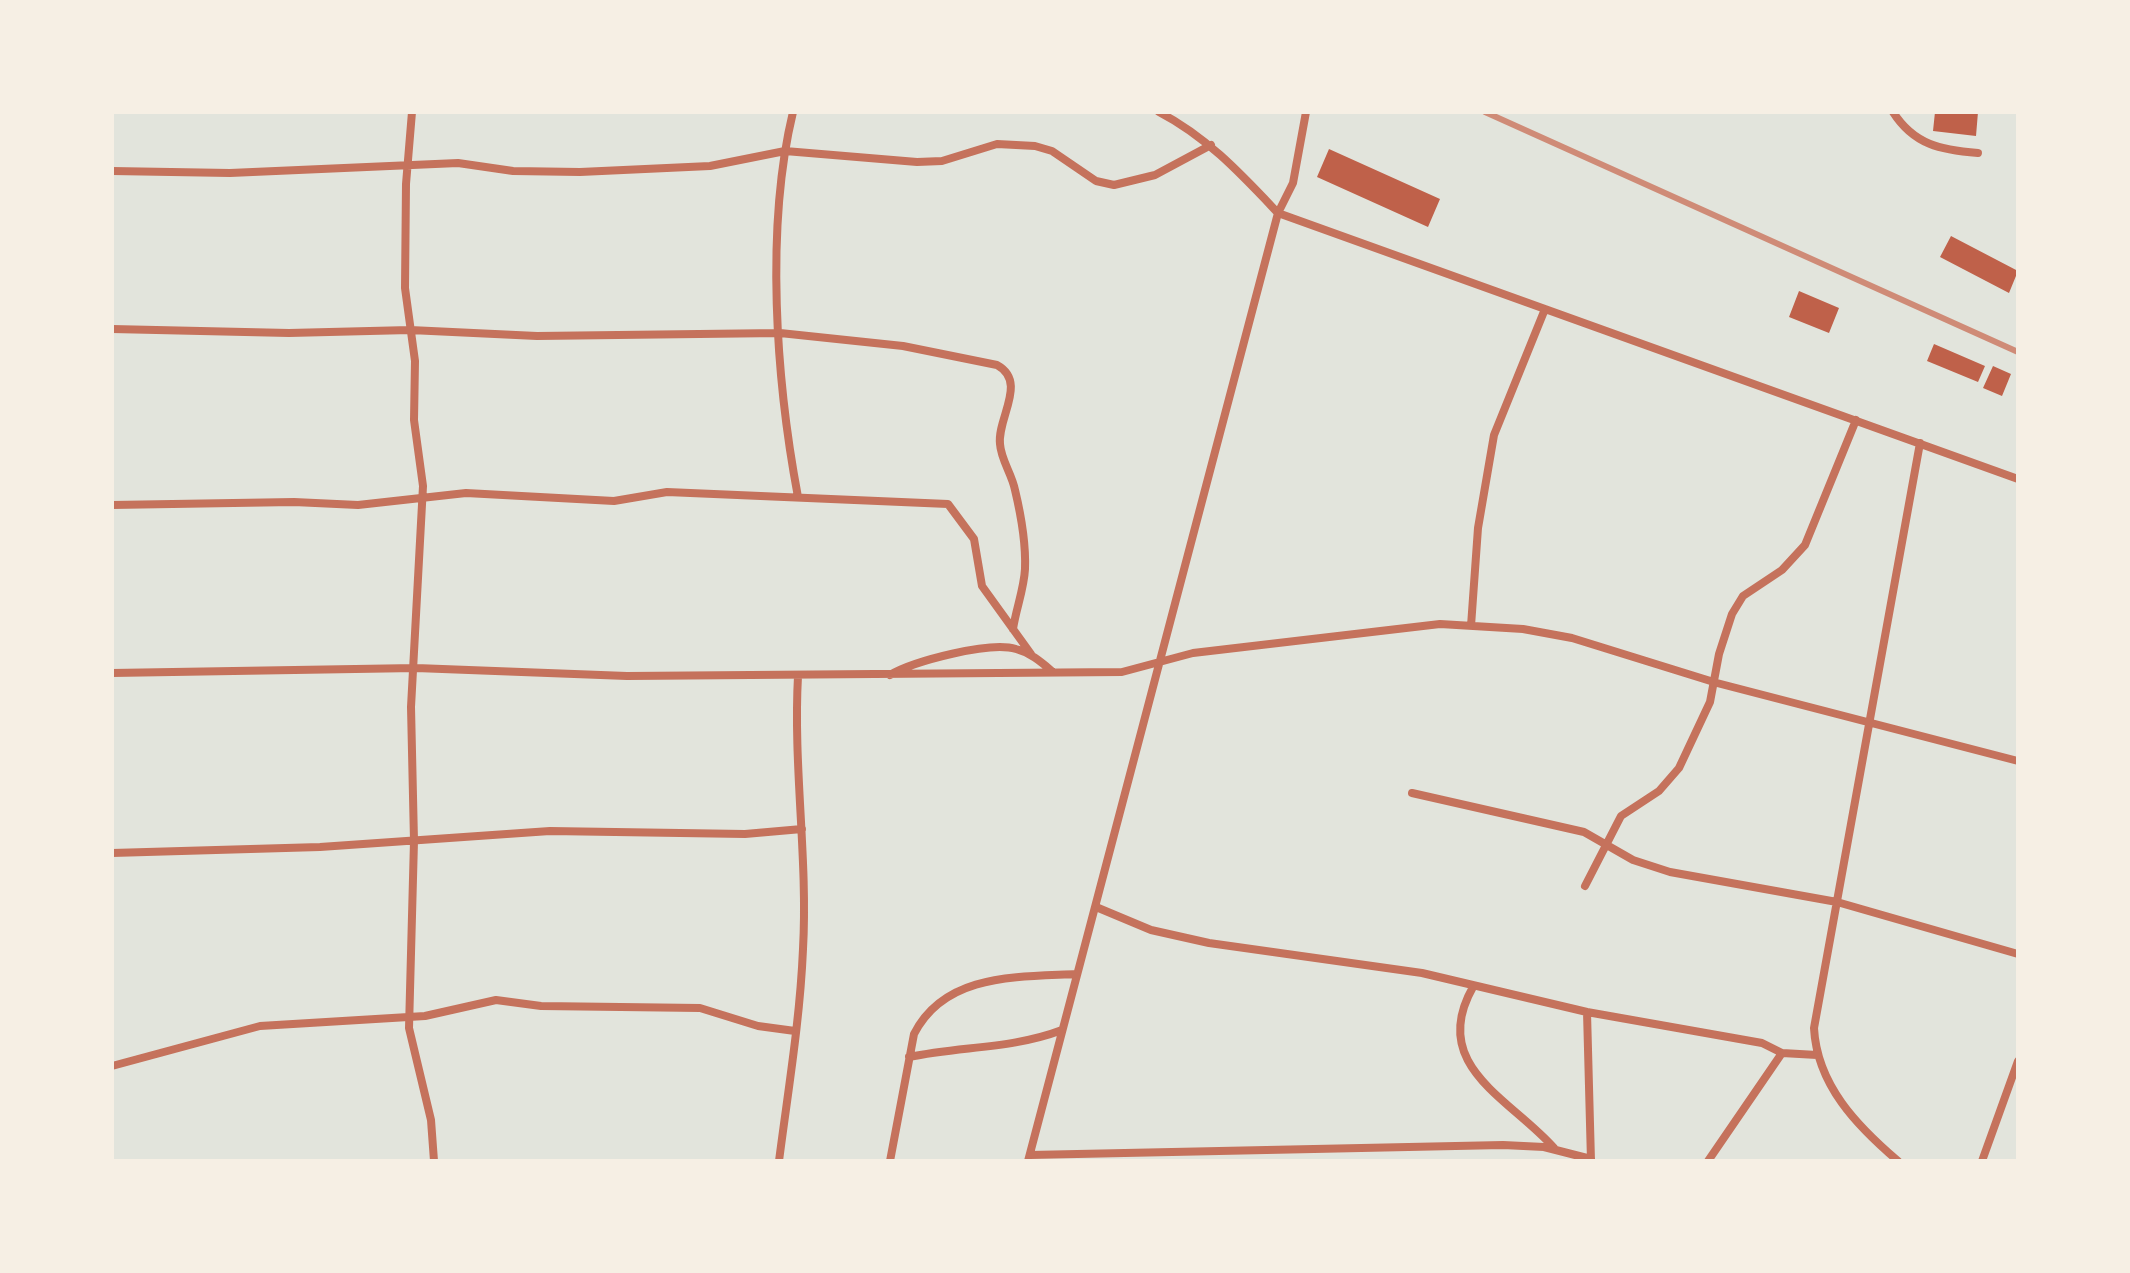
<!DOCTYPE html>
<html>
<head>
<meta charset="utf-8">
<style>
	body { margin:0 }
	#map { position:relative; width:2130px; height:1273px; overflow:hidden; background:#f6efe4; font-family:Jost,sans-serif }
	canvas { display:block }
	.frame { position:absolute; inset:0; border:114px solid #f6efe4; pointer-events:none }
</style>
</head>
<body>
<div id="map">
<canvas width="2130" height="1273"></canvas>
<div class="frame"></div>
</div>
<script>
const ctx = document.querySelector('canvas').getContext('2d');
ctx.lineJoin = 'round';
function fill(path, color) {
  ctx.fillStyle = color;
  ctx.fill(path, 'evenodd');
}
function trace(path, color, width, dash) {
  ctx.strokeStyle = color;
  ctx.lineWidth = width;
  ctx.lineCap = dash ? 'butt' : 'round';
  ctx.setLineDash(dash || []);
  ctx.stroke(path);
}
fill(new Path2D(`
	M 112,112 L 2018,112 L 2018,1161 L 112,1161 Z`), '#e2e4dc');
fill(new Path2D(`
	M 1935,112 L 1978,112 L 1976,136 L 1933,131 Z
	M 1329,149 L 1440,199 L 1428,227 L 1317,177 Z
	M 1951,236 L 2018,271 L 2009,293 L 1940,257 Z
	M 1799,291 L 1839,308 L 1829,333 L 1789,317 Z
	M 1934,344 L 1985,366 L 1978,382 L 1927,361 Z
	M 1993,366 L 2011,374 L 2002,396 L 1983,388 Z`), '#bf614a');
trace(new Path2D(`
	M 412,112 L 406,184 L 405,288 L 415,361 L 414,420 L 423,486 L 411,707 L 414,841 L 409,1028 L 431,1120 L 434,1161
	M 793,112 C 765,228 776,380 798,497
	M 1306,112 L 1293,183 L 1278,213 L 2018,479
	M 1893,112 C 1914,145 1941,150 1978,153
	M 112,171 L 230,173 L 458,163 L 513,171 L 580,172 L 710,166 L 785,151 L 917,162 L 942,161 L 997,144 L 1035,146 L 1052,151 L 1096,181 L 1114,185 L 1155,175 L 1211,145
	M 112,329 L 289,333 L 410,330 L 537,336 L 780,333 L 903,346 L 997,365 C 1028,382 997,418 1000,444 C 1001,460 1012,474 1015,490 C 1021,515 1026,543 1025,569 C 1024,589 1016,609 1013,629
	M 112,505 L 294,502 L 358,505 L 466,493 L 614,501 L 667,492 L 948,504 L 974,539 L 982,586 L 1031,654
	M 1471,626 L 1478,528 L 1494,435 L 1545,309
	M 112,673 L 416,668 L 627,676 L 1122,672 L 1193,653 L 1440,624 L 1523,629 L 1572,638 L 1717,683 L 2018,761
	M 890,675 C 914,661 990,641 1016,649 C 1031,653 1041,662 1053,672
	M 1412,793 L 1584,832 L 1633,860 L 1670,872 L 1837,902 L 2018,954
	M 112,853 L 320,847 L 550,831 L 745,834 L 802,829
	M 1585,886 L 1621,816 L 1659,791 L 1679,768 L 1710,702 L 1719,654 L 1732,614 L 1743,596 L 1782,570 L 1805,545 L 1856,420
	M 1096,907 L 1151,930 L 1209,943 L 1422,973 L 1587,1012 L 1762,1043 L 1782,1053 L 1817,1055
	M 1473,987 C 1428,1066 1511,1099 1554,1148
	M 1587,1012 L 1591,1161
	M 909,1057 C 961,1046 1012,1049 1062,1030
	M 112,1066 L 260,1026 L 425,1016 L 496,1000 L 541,1006 L 700,1008 L 758,1026 L 795,1031
	M 1030,1155 L 1503,1145 L 1544,1147 L 1591,1159
	M 779,1161 C 788,1091 800,1020 803,949 C 808,858 793,767 798,676
	M 890,1161 L 914,1034 C 945,973 1017,977 1077,974
	M 1028,1161 L 1278,213 C 1241,174 1207,137 1159,112
	M 1708,1161 L 1782,1053
	M 1898,1161 C 1857,1126 1817,1085 1814,1028 L 1920,443
	M 1982,1161 L 2018,1061`), '#c5725c', 8);
trace(new Path2D(`
	M 1485,112 L 2018,352`), '#cf8b77', 6);
</script>
</body>
</html>
